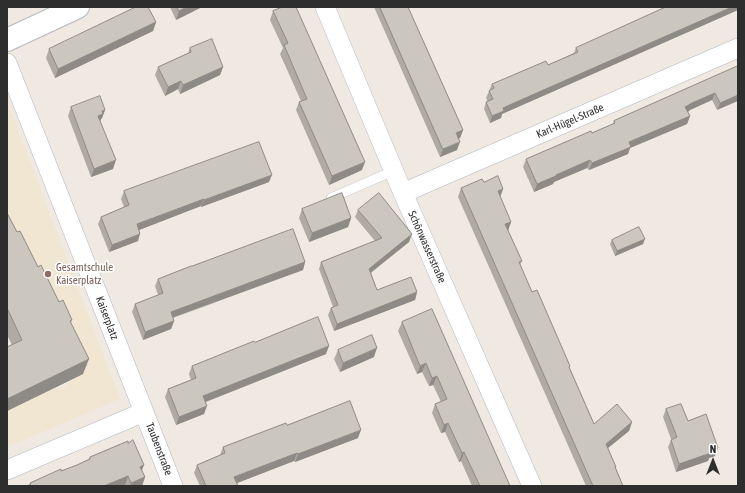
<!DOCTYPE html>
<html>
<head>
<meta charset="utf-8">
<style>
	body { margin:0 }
	#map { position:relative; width:745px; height:493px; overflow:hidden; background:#efe9e1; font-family:"Asap Condensed",sans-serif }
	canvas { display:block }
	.frame { position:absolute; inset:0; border:8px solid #2e2e2e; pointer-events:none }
	.north { position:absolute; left:693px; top:441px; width:40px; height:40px; -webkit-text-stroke:3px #fff; paint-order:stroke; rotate:0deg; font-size:11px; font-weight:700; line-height:16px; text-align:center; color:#2e2e2e }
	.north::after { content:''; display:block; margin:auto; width:14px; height:18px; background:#2e2e2e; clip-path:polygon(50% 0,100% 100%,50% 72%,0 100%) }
</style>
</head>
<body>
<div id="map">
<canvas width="745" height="493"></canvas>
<div class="frame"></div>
<div class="north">N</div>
</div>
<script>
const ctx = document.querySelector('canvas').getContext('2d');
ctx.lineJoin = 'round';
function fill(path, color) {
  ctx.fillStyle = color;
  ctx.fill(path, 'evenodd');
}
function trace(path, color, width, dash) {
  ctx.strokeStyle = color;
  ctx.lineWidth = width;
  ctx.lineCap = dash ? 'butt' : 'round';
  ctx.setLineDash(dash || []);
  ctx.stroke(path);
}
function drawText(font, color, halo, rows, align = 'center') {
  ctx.font = font + ' "Asap Condensed",sans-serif';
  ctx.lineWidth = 3;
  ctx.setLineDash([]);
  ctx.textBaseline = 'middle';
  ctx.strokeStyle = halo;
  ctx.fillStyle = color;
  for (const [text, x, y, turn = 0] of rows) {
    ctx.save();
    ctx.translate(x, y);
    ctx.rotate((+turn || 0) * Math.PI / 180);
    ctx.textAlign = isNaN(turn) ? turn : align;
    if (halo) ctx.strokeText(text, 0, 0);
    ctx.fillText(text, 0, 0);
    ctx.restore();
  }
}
fill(new Path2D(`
	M 7,101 L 120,399 L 7,447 L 7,411 L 57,387 L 59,390 L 67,386 L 66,383 L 83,374 L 7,249 Z`), '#f0e6d1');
const lane = new Path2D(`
	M 331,198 L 393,171`);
const street = new Path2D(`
	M 325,7 L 403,193 L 532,486
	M 7,63 L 173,486
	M 403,193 L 738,48
	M 7,470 L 144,412`);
const secondary = new Path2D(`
	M 7,40 L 78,7`);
trace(lane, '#b4b7c1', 10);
trace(street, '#b4b7c1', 20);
trace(secondary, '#b4b7c1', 24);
trace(lane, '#fff', 9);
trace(street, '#fff', 19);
trace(secondary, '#fff', 22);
fill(new Path2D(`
	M 170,7 L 202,7 L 176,20 Z
	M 374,7 L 408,7 L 463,130 L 460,138 L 458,139 L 457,150 L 440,157 Z
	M 661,7 L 738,7 L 738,10 L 511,110 L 502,114 L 501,118 L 490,123 L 484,109 L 486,102 L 488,102 L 486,98 L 492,84 L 548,65 L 574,53 L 576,48 L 662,9 Z
	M 273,11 L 362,170 L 329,185 L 296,110 L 299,102 L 301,101 L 280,54 L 283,48 L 270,20 Z
	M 156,22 L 153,31 L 55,78 L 46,58 L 49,49 Z
	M 190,48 L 223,67 L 220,75 L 180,94 L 178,89 L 165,96 L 155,75 L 158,67 L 188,53 Z
	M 738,66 L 717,110 L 712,100 L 690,110 L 688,112 L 690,116 L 687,124 L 630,148 L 628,154 L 589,170 L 587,168 L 554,182 L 553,184 L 534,192 L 523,167 L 526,159 L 592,133 L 613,124 L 614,121 Z
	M 71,107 L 105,110 L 102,118 L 101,119 L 100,121 L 113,169 L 91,177 L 68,116 Z
	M 269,182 L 201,207 L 201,206 L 139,230 L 138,241 L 109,252 L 98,224 L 101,217 L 124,207 L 121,199 L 124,191 Z
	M 484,182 L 503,189 L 500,197 L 511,222 L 508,230 L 522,261 L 520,265 L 532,292 L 570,369 L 594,424 L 632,422 L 629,431 L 608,448 L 616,467 L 616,468 L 623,486 L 586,486 L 458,197 L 461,188 Z
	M 302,209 L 351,218 L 348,227 L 309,242 L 299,218 Z
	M 358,210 L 409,242 L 371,273 L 377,290 L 417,292 L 415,300 L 334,331 L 328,315 L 331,308 L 333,307 L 319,269 L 321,262 L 375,241 L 355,217 Z
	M 7,213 L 17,232 L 59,302 L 72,320 L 71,322 L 83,374 L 7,411 L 7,347 L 12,345 L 7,335 Z
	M 612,240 L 643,244 L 615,256 L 610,244 Z
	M 305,262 L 303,270 L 173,318 L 174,321 L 171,329 L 143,340 L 132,312 L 135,304 L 158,295 L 155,286 L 158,279 L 192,266 Z
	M 402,322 L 510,486 L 472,486 L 461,461 L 459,462 L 445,432 L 441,433 L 432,413 L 435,404 L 441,402 L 433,385 L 429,386 L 422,372 L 417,374 L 398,331 Z
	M 255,342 L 326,354 L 206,402 L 204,414 L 176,425 L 165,397 L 168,389 L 191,380 L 189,374 L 192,366 Z
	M 338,350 L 374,357 L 340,372 L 334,359 Z
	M 666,409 L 688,421 L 715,456 L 709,458 L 708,461 L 676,472 L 668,447 L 671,440 L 671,439 L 663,417 Z
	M 287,425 L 358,438 L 295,462 L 294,461 L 237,483 L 238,486 L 200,486 L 194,473 L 197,465 L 220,455 L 223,447 Z
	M 128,443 L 144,465 L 142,470 L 145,477 L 142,486 L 125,486 L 125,485 L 29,485 L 30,483 L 77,465 L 89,459 L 90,457 Z`), '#afaba4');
fill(new Path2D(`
	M 187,7 L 202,7 L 176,20 L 179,11 Z
	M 732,7 L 738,7 L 738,10 L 511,110 L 502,114 L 501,118 L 490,123 L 492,116 L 503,108 L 514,103 Z
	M 156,22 L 153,31 L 55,78 L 58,69 Z
	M 223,67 L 220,75 L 180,94 L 183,85 Z
	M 181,81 L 178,89 L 165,96 L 168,87 Z
	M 715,93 L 712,100 L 690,110 L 689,111 L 682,115 L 685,107 L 692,103 Z
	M 738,95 L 738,101 L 717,110 L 720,103 Z
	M 105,110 L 102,118 L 101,119 L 100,122 L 98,116 L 102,111 Z
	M 690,116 L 687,124 L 630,148 L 628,154 L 589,170 L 592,163 L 629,142 Z
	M 463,130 L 460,138 L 453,141 L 456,133 Z
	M 460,142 L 457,150 L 440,157 L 443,149 Z
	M 116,160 L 113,169 L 91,177 L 94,169 Z
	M 590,160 L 587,168 L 554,182 L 553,184 L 534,192 L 537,184 L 556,175 Z
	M 365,162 L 362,170 L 329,185 L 332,176 Z
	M 272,175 L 269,182 L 201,207 L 204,200 Z
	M 503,189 L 500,197 L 498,191 Z
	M 204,199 L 201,206 L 134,232 L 137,224 Z
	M 351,218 L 348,227 L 309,242 L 312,233 Z
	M 511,222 L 508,231 L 505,224 Z
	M 140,234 L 138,241 L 109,252 L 112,245 Z
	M 412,234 L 409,242 L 366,276 L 369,269 Z
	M 645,239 L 643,244 L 615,256 L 617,251 Z
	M 305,262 L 303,270 L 168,319 L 171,312 Z
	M 417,292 L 415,300 L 334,331 L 337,324 Z
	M 174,321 L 171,329 L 143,340 L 145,332 Z
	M 329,346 L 326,354 L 200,404 L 203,396 Z
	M 377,348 L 374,357 L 340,372 L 343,363 Z
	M 89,359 L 83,374 L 7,411 L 7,399 Z
	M 426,363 L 422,372 L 417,374 L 420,366 Z
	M 437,376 L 433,385 L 429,386 L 432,378 Z
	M 207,406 L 204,414 L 176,425 L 179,417 Z
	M 632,422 L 629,431 L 603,452 L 606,444 Z
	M 448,423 L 445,432 L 441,433 L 444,425 Z
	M 361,430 L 358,438 L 295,462 L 298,454 Z
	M 718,448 L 715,456 L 709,458 L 708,461 L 676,472 L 679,464 Z
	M 464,452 L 461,461 L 459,462 L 462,453 Z
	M 297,453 L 294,461 L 232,485 L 234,477 Z
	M 144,465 L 140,474 L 140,467 Z
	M 128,476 L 125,485 L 122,486 L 104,486 Z
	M 145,477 L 142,486 L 130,486 L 131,483 Z`), '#8e8b86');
const building = new Path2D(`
	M 136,7 L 148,7 L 156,22 L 58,69 L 49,49 Z
	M 177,7 L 187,7 L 179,11 Z
	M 283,7 L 296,7 L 365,162 L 332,176 L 299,102 L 307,99 L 284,45 L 288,43 L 273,11 Z
	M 380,7 L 408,7 L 463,130 L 456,133 L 460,142 L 443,149 Z
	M 666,7 L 732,7 L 514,103 L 503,108 L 504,111 L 492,116 L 486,102 L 493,99 L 489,91 L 494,88 L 492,84 L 546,61 L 548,65 L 578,52 L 576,48 Z
	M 212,39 L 223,67 L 183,85 L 181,81 L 168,87 L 158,67 L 191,52 L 190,48 Z
	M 738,66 L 738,95 L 720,103 L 715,93 L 692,103 L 685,107 L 690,116 L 629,142 L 631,147 L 592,163 L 590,160 L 556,175 L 556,176 L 537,184 L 526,159 L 591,131 L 592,133 L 615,123 L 614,121 Z
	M 100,96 L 105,110 L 102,111 L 103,114 L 98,116 L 116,160 L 94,169 L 71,107 Z
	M 259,142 L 272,175 L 204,200 L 204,199 L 137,224 L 140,234 L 112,245 L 101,217 L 129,205 L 124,191 Z
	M 498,176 L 503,189 L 498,191 L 511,222 L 505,224 L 522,261 L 519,262 L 532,292 L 537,290 L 570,366 L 569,367 L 594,424 L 617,404 L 632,422 L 606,444 L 616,467 L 615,467 L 623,486 L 593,486 L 461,188 L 482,179 L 484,182 Z
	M 342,193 L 351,218 L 312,233 L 302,209 Z
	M 379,193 L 412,234 L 369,269 L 377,290 L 411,277 L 417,292 L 337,324 L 331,308 L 338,305 L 321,262 L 382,238 L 358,210 Z
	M 7,213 L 17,232 L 20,231 L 38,267 L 41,265 L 59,302 L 63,300 L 72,320 L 70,321 L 89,359 L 7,399 L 7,347 L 22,340 L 7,308 Z
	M 639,227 L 645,239 L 617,251 L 612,240 Z
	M 293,229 L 305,262 L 171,312 L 174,321 L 145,332 L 135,304 L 163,293 L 158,279 L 191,266 L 192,266 Z
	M 432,309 L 510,486 L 480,486 L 464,452 L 462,453 L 448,423 L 444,425 L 435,404 L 447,399 L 437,376 L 432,378 L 426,363 L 420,366 L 402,322 Z
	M 318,317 L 329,346 L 203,396 L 207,406 L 179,417 L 168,389 L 196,378 L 192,366 L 254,341 L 255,342 Z
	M 372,335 L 377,348 L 343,363 L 338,350 Z
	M 350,401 L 361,430 L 298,454 L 297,453 L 234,477 L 238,486 L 206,486 L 197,465 L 225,453 L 223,447 L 286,423 L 287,425 Z
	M 681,404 L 688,421 L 706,414 L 718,448 L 710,451 L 711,453 L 679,464 L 671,440 L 677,437 L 666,409 Z
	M 133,440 L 144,465 L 140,467 L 145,477 L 131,483 L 128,476 L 104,486 L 27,486 L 31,484 L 30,483 L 61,469 L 61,471 L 77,465 L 90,459 L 90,457 L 128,441 L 128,443 Z`);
fill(building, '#cbc7bf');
trace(building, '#8e8b86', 1);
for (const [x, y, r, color] of [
	[48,274,4,"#8d6e63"]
]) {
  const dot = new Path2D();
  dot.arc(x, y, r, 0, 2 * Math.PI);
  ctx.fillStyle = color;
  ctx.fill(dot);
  trace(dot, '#fff', 1.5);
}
drawText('11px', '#2e2e2e', '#fff', [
	["Karl-Hügel-Straße",570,121,-23],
	["Schönwasserstraße",427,247,66],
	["Kaiserplatz",107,318,69],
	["Taubenstraße",159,449,69]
]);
drawText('11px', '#785e54', '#fff', [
	["Gesamtschule",56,268],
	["Kaiserplatz",56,281]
], 'left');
</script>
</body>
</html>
